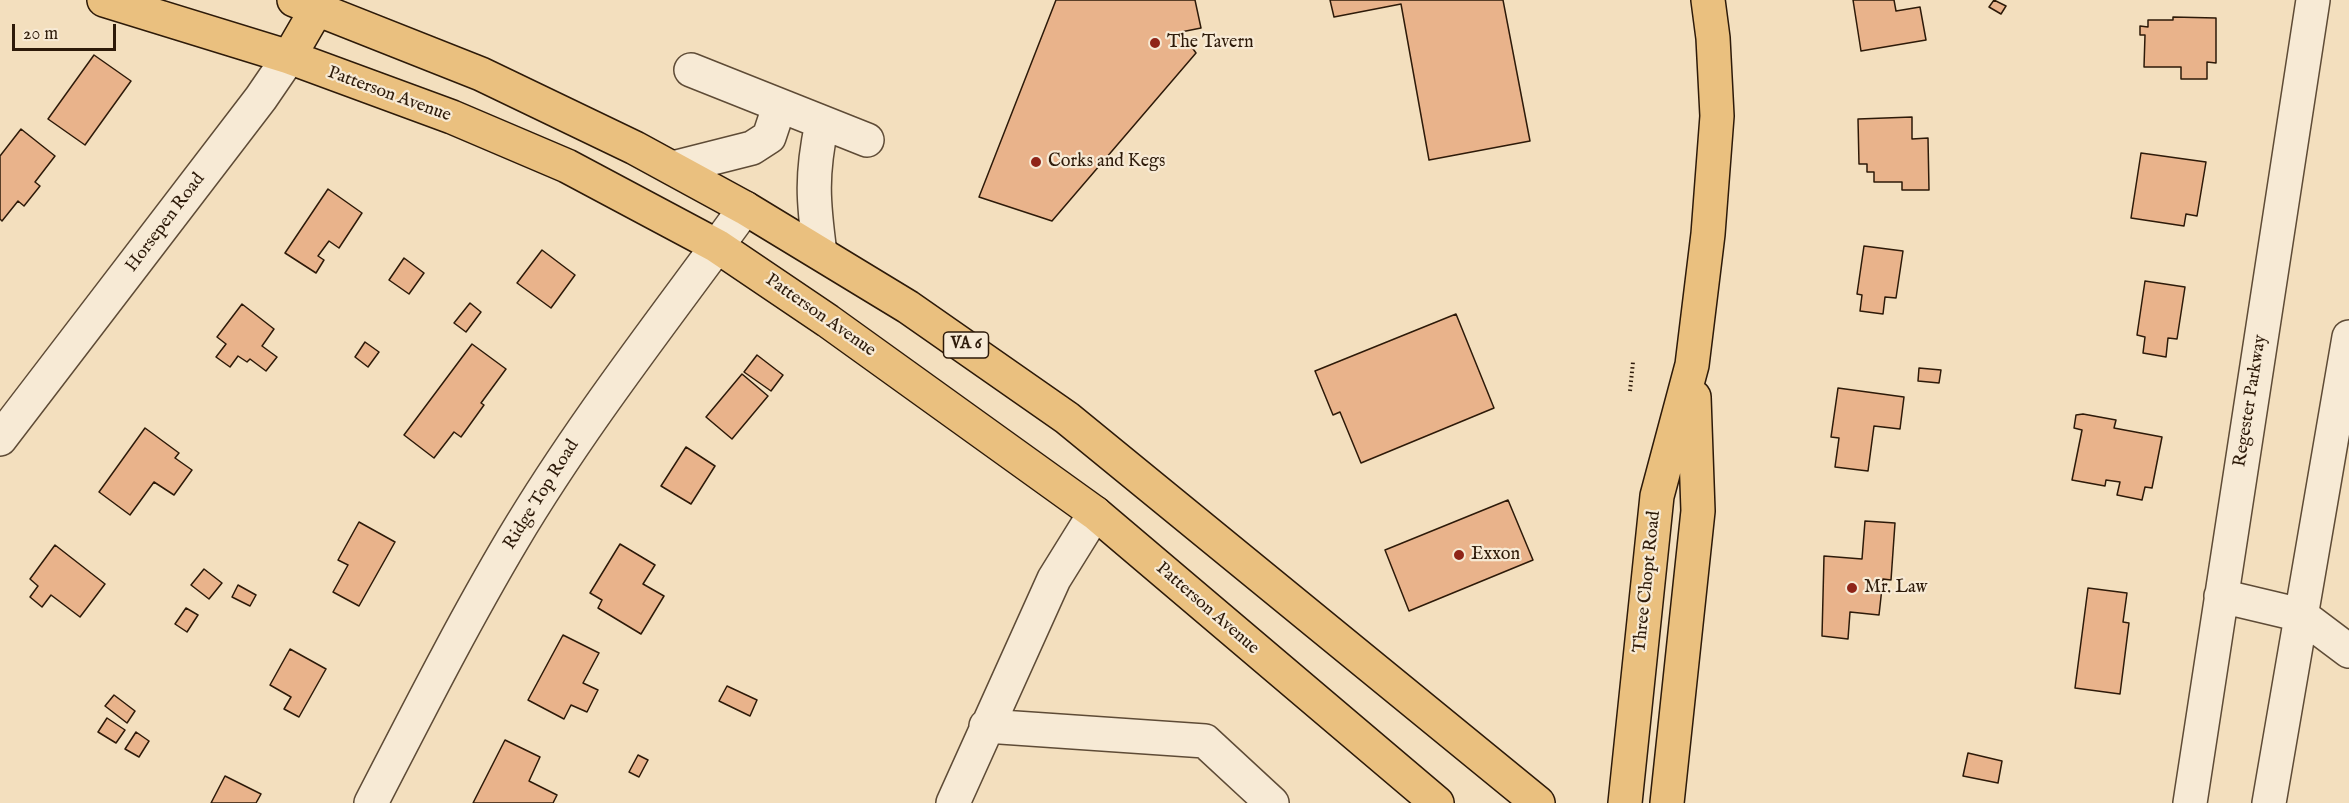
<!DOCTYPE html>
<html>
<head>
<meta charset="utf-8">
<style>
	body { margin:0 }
	#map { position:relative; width:2349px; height:803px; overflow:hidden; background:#f3dfbe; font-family:"IM FELL English",serif }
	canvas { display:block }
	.scale { position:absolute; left:12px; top:24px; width:104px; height:27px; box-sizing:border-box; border:3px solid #2d1a09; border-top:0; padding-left:8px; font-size:18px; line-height:21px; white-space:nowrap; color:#2d1a09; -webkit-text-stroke:4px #f7ead5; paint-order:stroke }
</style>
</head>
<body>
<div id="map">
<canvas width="2349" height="803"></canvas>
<div class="scale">20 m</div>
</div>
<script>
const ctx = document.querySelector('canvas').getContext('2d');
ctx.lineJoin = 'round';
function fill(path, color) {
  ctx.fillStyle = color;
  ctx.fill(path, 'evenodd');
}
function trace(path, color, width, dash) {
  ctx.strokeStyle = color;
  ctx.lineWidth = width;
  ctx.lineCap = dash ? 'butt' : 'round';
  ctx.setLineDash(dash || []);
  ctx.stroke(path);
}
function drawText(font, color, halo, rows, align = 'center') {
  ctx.font = font + ' "IM FELL English",serif';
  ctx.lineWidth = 4.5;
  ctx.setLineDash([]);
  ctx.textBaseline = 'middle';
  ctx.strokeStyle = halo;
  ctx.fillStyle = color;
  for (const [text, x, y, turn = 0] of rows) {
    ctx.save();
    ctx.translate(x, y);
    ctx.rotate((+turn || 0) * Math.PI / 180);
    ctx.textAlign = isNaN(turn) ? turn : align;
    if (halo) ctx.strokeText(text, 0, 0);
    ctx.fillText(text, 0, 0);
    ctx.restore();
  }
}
const building = new Path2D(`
	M 1056,0 L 1195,0 L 1201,28 L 1181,32 L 1196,53 L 1052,221 L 979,197 Z
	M 1330,0 L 1503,0 L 1530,141 L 1429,160 L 1401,4 L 1334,17 Z
	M 1853,0 L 1894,0 L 1896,11 L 1920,7 L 1926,40 L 1861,51 Z
	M 1994,0 L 2006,6 L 2001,14 L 1989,7 Z
	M 2173,17 L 2216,18 L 2216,63 L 2207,62 L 2207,79 L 2181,79 L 2181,67 L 2144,67 L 2145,35 L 2140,35 L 2140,26 L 2148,27 L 2148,20 L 2173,20 Z
	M 94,55 L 131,81 L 85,145 L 48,119 Z
	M 1912,117 L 1912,139 L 1928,138 L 1929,190 L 1902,190 L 1902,182 L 1874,182 L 1874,172 L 1867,172 L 1867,164 L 1859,164 L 1858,119 Z
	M 21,129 L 55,156 L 35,182 L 40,186 L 24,206 L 18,201 L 2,221 L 0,219 L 0,156 Z
	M 2141,153 L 2206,162 L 2197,216 L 2186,214 L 2184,226 L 2131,218 Z
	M 328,189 L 362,213 L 339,248 L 329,241 L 318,256 L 324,260 L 316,273 L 285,253 Z
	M 1864,246 L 1903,251 L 1896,298 L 1885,297 L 1883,314 L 1860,311 L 1862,295 L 1857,294 Z
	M 542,250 L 575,275 L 551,308 L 517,283 Z
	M 404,258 L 424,273 L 409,294 L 389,280 Z
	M 2145,281 L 2185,287 L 2177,339 L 2168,338 L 2166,357 L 2143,353 L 2145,337 L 2137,335 Z
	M 470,303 L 481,312 L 466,332 L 454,323 Z
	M 242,304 L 274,329 L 262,346 L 277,357 L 266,371 L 250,359 L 247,362 L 238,356 L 230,367 L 216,357 L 226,344 L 217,337 Z
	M 1456,314 L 1494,408 L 1361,463 L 1340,412 L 1333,415 L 1315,371 Z
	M 365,342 L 379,352 L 368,367 L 355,357 Z
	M 472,344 L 506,369 L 481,403 L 484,405 L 461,437 L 454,432 L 434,458 L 404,435 Z
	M 757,355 L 783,375 L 771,391 L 744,372 Z
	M 1919,368 L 1941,370 L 1939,383 L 1918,381 Z
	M 742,374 L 768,396 L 732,439 L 706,417 Z
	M 1838,388 L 1904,397 L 1900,429 L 1874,426 L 1868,471 L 1835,467 L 1839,438 L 1831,437 Z
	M 2083,414 L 2116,420 L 2114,428 L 2162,437 L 2152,488 L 2145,487 L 2142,500 L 2117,495 L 2120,482 L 2106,480 L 2105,486 L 2072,480 L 2082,430 L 2074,428 L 2076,415 Z
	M 145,428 L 179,453 L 175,458 L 192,470 L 174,495 L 154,482 L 130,515 L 99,492 Z
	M 686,447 L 715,466 L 691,504 L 661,486 Z
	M 1508,500 L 1533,560 L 1409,611 L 1385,550 Z
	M 1865,521 L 1895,523 L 1891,580 L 1883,579 L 1879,615 L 1850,612 L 1848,639 L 1822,636 L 1824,556 L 1862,559 Z
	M 359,522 L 395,542 L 359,606 L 333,592 L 348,565 L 338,560 Z
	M 620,544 L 655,565 L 643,584 L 664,596 L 641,634 L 598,608 L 602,600 L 590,593 Z
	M 55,545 L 105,584 L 80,617 L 51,595 L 42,607 L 30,597 L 38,586 L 30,579 Z
	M 204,569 L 222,583 L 209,599 L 191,585 Z
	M 238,585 L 256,595 L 250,606 L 232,597 Z
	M 2088,588 L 2127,593 L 2123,622 L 2129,623 L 2120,694 L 2075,688 Z
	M 186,608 L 198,615 L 187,632 L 175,624 Z
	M 563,635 L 599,653 L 583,683 L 598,690 L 587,712 L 571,705 L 564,719 L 528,700 Z
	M 290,649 L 326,669 L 299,717 L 284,709 L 291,697 L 270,685 Z
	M 727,686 L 757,700 L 750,716 L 719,701 Z
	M 114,695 L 135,711 L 127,723 L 105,706 Z
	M 107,718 L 125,730 L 116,743 L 98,732 Z
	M 136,732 L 149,741 L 139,757 L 125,749 Z
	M 505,740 L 540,757 L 529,781 L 557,795 L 553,803 L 473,803 Z
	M 1968,753 L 2002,761 L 1998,783 L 1963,776 Z
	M 638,755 L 648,760 L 639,777 L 629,772 Z
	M 225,776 L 261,794 L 256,803 L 211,803 Z`);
fill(building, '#e9b38b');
trace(building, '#2d1a09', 1.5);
const minor = new Path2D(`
	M 691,70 L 867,140
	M 673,168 L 752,148 L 769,137 L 779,107
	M 820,253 C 813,201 811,175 822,123
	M 0,439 L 261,98 L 289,57
	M 2221,596 L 2301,615 L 2349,651
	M 986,726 L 1205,741 L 1272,803
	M 371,803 C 417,714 462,625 513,539 C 582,423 666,317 745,208
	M 953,803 L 1054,579 L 1095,513
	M 2190,803 L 2313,0
	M 2269,803 L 2349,337`);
const major = new Path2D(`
	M 104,0 L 289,57 L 452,117 L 567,166 L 717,246 L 828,321 L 1095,513 L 1437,803
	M 294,0 L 481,74 L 635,148 L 745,208 L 908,307 L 1067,418 L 1538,803
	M 289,57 L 322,0
	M 1625,803 L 1657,496 L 1692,365 L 1708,234 L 1717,116 L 1713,38 L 1708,0
	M 1667,803 L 1698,511 L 1694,397`);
trace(minor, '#5e4b36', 36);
trace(major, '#2d1a09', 36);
trace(new Path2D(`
	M 1630,391 L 1633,362`), '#2d1a09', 4, [1.5, 3]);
trace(minor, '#f7ead5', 33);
trace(major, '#eac07f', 33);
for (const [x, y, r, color] of [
	[1155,43,6,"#8f2418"],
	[1036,162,6,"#8f2418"],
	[1459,555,6,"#8f2418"],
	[1852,588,6,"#8f2418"]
]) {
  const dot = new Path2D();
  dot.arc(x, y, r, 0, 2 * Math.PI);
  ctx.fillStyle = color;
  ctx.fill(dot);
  trace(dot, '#f7ead5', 2);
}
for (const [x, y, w] of [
	[966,345,45]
]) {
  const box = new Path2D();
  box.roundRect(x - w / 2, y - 13, w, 26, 4.5);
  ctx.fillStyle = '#f7ead5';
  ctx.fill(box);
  trace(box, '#2d1a09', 1.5);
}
drawText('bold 16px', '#2d1a09', null, [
	["VA 6",966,345]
]);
drawText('18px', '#2d1a09', '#f7ead5', [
	["The Tavern",1167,43],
	["Corks and Kegs",1048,162],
	["Exxon",1471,555],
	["Mr. Law",1864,588]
], 'left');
drawText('18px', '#2d1a09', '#f7ead5', [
	["Patterson Avenue",389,95,20],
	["Horsepen Road",166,223,-53],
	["Patterson Avenue",820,316,35],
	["Regester Parkway",2251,401,-81],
	["Ridge Top Road",542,495,-58],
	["Three Chopt Road",1648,582,-84],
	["Patterson Avenue",1207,609,41]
]);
</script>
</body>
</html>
